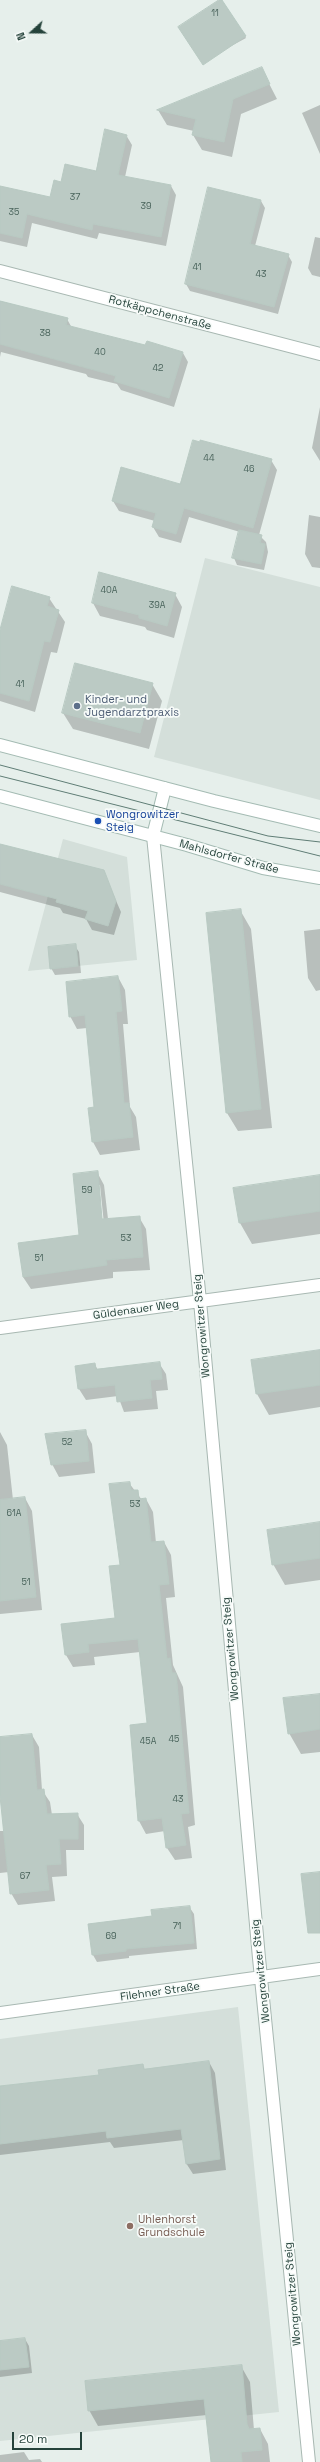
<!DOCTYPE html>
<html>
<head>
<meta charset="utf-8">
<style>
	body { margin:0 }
	#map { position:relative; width:320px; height:2462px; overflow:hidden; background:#e6efeb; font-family:"Space Grotesk",sans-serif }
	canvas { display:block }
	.north { position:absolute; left:12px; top:12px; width:40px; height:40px; -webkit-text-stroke:3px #f7fbf9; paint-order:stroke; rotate:249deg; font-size:11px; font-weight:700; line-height:16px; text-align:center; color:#24423a }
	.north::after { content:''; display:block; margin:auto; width:14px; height:18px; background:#24423a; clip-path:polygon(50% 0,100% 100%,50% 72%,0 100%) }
	.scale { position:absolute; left:12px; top:2432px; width:70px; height:18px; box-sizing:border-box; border:2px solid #24423a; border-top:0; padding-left:5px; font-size:12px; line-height:14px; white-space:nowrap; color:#24423a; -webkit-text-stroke:3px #f7fbf9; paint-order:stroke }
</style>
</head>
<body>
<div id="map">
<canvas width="320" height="2462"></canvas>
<div class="north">N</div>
<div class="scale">20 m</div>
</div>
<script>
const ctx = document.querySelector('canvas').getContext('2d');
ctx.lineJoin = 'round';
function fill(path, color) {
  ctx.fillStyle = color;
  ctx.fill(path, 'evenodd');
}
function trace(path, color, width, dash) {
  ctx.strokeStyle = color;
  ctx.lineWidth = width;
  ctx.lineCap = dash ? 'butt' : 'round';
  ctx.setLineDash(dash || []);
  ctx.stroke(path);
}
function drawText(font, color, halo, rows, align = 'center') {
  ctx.font = font + ' "Space Grotesk",sans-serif';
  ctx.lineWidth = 3.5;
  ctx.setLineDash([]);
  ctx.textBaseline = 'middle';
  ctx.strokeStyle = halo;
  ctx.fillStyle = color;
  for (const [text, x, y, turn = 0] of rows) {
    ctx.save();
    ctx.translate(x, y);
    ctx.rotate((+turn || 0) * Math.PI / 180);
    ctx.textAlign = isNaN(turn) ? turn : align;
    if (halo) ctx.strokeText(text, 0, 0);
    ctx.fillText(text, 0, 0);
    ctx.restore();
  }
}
fill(new Path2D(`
	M 205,558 L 320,587 L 320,800 L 154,757 Z
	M 63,839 L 127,857 L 137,960 L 28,971 Z
	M 238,2007 L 279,2412 L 0,2441 L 0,2039 Z`), '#d4dfda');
fill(new Path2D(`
	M 221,0 L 246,38 L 202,62 Z
	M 261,68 L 277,99 L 241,114 L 232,157 L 202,150 L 193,135 L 194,131 L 167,125 L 158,110 Z
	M 320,105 L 320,154 L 302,113 Z
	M 126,135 L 132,145 L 125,177 L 171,186 L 176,195 L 166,246 L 99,233 L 97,239 L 32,223 L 27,247 L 0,241 L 0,187 L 51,199 L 62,183 L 96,172 Z
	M 208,189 L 261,201 L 265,208 L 255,246 L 288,255 L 292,262 L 278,314 L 190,291 L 186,284 Z
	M 315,237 L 320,238 L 320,277 L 312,275 L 308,268 Z
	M 0,301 L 67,319 L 72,328 L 146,346 L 147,342 L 183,353 L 188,362 L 174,407 L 121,390 L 117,384 L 88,377 L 86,374 L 1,352 L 0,357 Z
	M 320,407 L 320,461 L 312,448 Z
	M 271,460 L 277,470 L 259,535 L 266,542 L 268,552 L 264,570 L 237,565 L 234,558 L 240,532 L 189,517 L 181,543 L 159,537 L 153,527 L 155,521 L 119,511 L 113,501 Z
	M 309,515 L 320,517 L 320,568 L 312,567 L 305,554 Z
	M 99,574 L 175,594 L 182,607 L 174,638 L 147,630 L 145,627 L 100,616 L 93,603 Z
	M 49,598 L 65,622 L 57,653 L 51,652 L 35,712 L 0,701 L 0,634 Z
	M 152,684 L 162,701 L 149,749 L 73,729 L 63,713 Z
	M 0,845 L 103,871 L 121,912 L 114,935 L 92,930 L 86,919 L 63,913 L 60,908 L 0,892 Z
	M 240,910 L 251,929 L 272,1128 L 238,1131 L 227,1113 Z
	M 320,929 L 320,990 L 316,991 L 308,978 L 304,931 Z
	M 75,946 L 79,952 L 81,973 L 55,975 L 51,968 Z
	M 118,977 L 125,990 L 128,1024 L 123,1024 L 130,1107 L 136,1117 L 140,1150 L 100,1155 L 93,1142 L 95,1108 L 87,1028 L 77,1029 L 70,1016 Z
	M 97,1172 L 104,1185 L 108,1219 L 139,1217 L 146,1229 L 150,1270 L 113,1272 L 113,1278 L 31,1289 L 23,1277 L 80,1235 ZM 98,1185 L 100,1185 L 104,1224 L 102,1224 Z
	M 320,1176 L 320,1234 L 252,1244 L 240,1223 L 235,1189 Z
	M 320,1350 L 320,1407 L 269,1415 L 257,1394 L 252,1361 Z
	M 159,1363 L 166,1374 L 168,1390 L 156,1391 L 158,1409 L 124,1412 L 118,1396 L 86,1400 L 79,1389 L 76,1367 L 95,1365 L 98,1370 Z
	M 85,1431 L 92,1444 L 95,1473 L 59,1477 L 52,1464 Z
	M 0,1432 L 7,1445 L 13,1500 L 25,1498 L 32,1511 L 42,1610 L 0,1614 Z
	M 129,1483 L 142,1500 L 146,1499 L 153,1512 L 156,1543 L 164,1542 L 171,1555 L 175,1597 L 166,1598 L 173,1665 L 183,1687 L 195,1825 L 188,1827 L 192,1858 L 175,1860 L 167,1848 L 165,1831 L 146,1834 L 139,1821 L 135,1791 L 137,1790 L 148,1724 L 140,1652 L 94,1657 L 95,1665 L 73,1667 L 66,1655 L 116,1619 Z
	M 320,1523 L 320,1580 L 285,1585 L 273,1564 Z
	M 320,1695 L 320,1752 L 301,1754 L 289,1733 Z
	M 32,1735 L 39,1747 L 42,1790 L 50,1802 L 52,1815 L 77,1814 L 84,1825 L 84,1850 L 66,1850 L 67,1876 L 52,1877 L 55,1901 L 18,1905 L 11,1893 L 9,1872 L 0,1873 L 0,1831 L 5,1831 L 0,1790 L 0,1738 Z
	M 190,1908 L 194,1914 L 197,1949 L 129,1956 L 129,1958 L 97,1962 L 93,1955 L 89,1924 L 153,1916 Z
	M 209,2062 L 215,2073 L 226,2170 L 193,2174 L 186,2163 L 184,2140 L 114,2148 L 110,2142 L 0,2155 L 0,2087 L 100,2076 L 142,2065 L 145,2070 Z
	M 25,2339 L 29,2346 L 32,2373 L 0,2377 L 0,2342 Z
	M 241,2366 L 250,2382 L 254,2430 L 260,2429 L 268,2444 L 270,2462 L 212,2462 L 207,2415 L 98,2426 L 89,2410 Z
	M 24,2452 L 29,2460 L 40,2459 L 42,2462 L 0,2462 L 0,2455 Z`), '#0003');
const building = new Path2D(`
	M 219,0 L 222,0 L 246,36 L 203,65 L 178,27 Z
	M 262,67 L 270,84 L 233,99 L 224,142 L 192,135 L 196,119 L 157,110 Z
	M 105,129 L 127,135 L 118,175 L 171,185 L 161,237 L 93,224 L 92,230 L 27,214 L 22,238 L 0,233 L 0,186 L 50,197 L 54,180 L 61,182 L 65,164 L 96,171 Z
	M 208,187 L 261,200 L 250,244 L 289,254 L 274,307 L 185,284 Z
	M 0,301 L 68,318 L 66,325 L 145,345 L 147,341 L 183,352 L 169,398 L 114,381 L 116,376 L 0,344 Z
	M 193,440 L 200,442 L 200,440 L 272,459 L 253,528 L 184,508 L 176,534 L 152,527 L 156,513 L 112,501 L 121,467 L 180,484 Z
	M 239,530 L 262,535 L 260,543 L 265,544 L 261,564 L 232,558 Z
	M 99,572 L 176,593 L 167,626 L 139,618 L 139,615 L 92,603 Z
	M 12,586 L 50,597 L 47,606 L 59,610 L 50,642 L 44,641 L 29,701 L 0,693 L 0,630 Z
	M 75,663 L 153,683 L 140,733 L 62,713 Z
	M 0,844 L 104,870 L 116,901 L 108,926 L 85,919 L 88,911 L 56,902 L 57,899 L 0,884 Z
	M 241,909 L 261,1109 L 226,1113 L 206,913 Z
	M 76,944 L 78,966 L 50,969 L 48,947 Z
	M 118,976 L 122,1011 L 116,1012 L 124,1103 L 129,1103 L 133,1137 L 92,1142 L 88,1108 L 94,1107 L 85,1015 L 69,1017 L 66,982 Z
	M 98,1171 L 102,1219 L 140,1216 L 143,1257 L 106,1260 L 107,1265 L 23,1277 L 18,1243 L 79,1235 L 73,1174 Z
	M 320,1175 L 320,1211 L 239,1223 L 233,1188 Z
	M 320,1350 L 320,1385 L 256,1394 L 251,1360 Z
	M 160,1362 L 162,1379 L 150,1380 L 152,1398 L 117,1402 L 115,1385 L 78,1389 L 75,1366 L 95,1363 L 96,1369 Z
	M 86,1430 L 89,1461 L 51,1465 L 45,1434 Z
	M 130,1482 L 131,1490 L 138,1490 L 139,1499 L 146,1498 L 151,1542 L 164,1541 L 169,1584 L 159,1585 L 167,1659 L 170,1658 L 172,1673 L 176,1673 L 189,1813 L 181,1814 L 186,1845 L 166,1848 L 162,1818 L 138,1821 L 130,1725 L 147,1723 L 138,1639 L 88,1644 L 89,1652 L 65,1655 L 61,1624 L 115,1618 L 109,1566 L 120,1565 L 109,1484 Z
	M 25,1497 L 36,1597 L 0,1601 L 0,1500 Z
	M 320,1522 L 320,1558 L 272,1565 L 267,1530 Z
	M 320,1694 L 320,1729 L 288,1734 L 283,1698 Z
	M 32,1734 L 37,1790 L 44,1789 L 47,1814 L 78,1813 L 78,1839 L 59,1839 L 61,1864 L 46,1865 L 49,1890 L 10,1894 L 0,1796 L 0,1737 Z
	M 320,1872 L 320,1933 L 308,1933 L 301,1874 Z
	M 190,1906 L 194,1943 L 126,1949 L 126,1951 L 92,1955 L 88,1924 L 152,1916 L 151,1910 Z
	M 209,2061 L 220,2159 L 186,2164 L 181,2129 L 107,2138 L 106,2131 L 0,2144 L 0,2086 L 99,2075 L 98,2070 L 143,2064 L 144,2069 Z
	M 25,2338 L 29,2367 L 0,2370 L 0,2341 Z
	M 242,2365 L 247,2424 L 249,2429 L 260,2428 L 262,2450 L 241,2452 L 242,2462 L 211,2462 L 204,2399 L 88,2411 L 85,2381 Z`);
fill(building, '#bbcac4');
trace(building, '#b8c9c2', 1);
const minor = new Path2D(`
	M 0,271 L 320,354
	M 153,836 L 200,1301 L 259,1958 L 309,2462
	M 0,1328 L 320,1285
	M 0,2013 L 320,1969`);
const secondary = new Path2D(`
	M 0,745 L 214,801 L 320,826
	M 0,796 L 187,845 L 263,868 L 320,878
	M 153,836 L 165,788`);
trace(minor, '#a8b8b2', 14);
trace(secondary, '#a4bbb3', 14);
trace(minor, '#fff', 12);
trace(secondary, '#fff', 12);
trace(new Path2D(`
	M 0,765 L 268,836 L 320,842
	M 0,776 L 320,856`), '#5f7d75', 1);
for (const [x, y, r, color] of [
	[77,706,4,"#5c6f8a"],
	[98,821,4,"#1a4fb4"],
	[130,2226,4,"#8d6e63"]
]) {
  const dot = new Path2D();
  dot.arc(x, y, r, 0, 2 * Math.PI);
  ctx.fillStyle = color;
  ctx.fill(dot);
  trace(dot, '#f7fbf9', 1.5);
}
drawText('9px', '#4a645c', null, [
	["11",215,14],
	["37",75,198],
	["39",146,207],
	["35",14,213],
	["41",197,268],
	["43",261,275],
	["38",45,334],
	["40",100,353],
	["42",158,369],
	["44",209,459],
	["46",249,470],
	["40A",109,591],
	["39A",157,606],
	["41",20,685],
	["59",87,1191],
	["53",126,1239],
	["51",39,1259],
	["52",67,1443],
	["53",135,1505],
	["61A",14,1514],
	["51",26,1583],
	["45",174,1740],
	["45A",148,1742],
	["43",178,1800],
	["67",25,1877],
	["71",177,1927],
	["69",111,1937]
]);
drawText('11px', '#24423a', '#f7fbf9', [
	["Rotkäppchenstraße",160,313,15],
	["Mahlsdorfer Straße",229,857,15],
	["Güldenauer Weg",136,1310,-8],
	["Wongrowitzer Steig",202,1326,-95],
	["Wongrowitzer Steig",231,1649,-95],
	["Wongrowitzer Steig",261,1971,-96],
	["Filehner Straße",160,1992,-8],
	["Wongrowitzer Steig",293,2294,-95]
]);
drawText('11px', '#4e5e75', '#f7fbf9', [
	["Kinder- und",85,700],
	["Jugendarztpraxis",85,713]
], 'left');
drawText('11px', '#164399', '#f7fbf9', [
	["Wongrowitzer",106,815],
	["Steig",106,828]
], 'left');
drawText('11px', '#785e54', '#f7fbf9', [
	["Uhlenhorst",138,2220],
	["Grundschule",138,2233]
], 'left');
</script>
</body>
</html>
